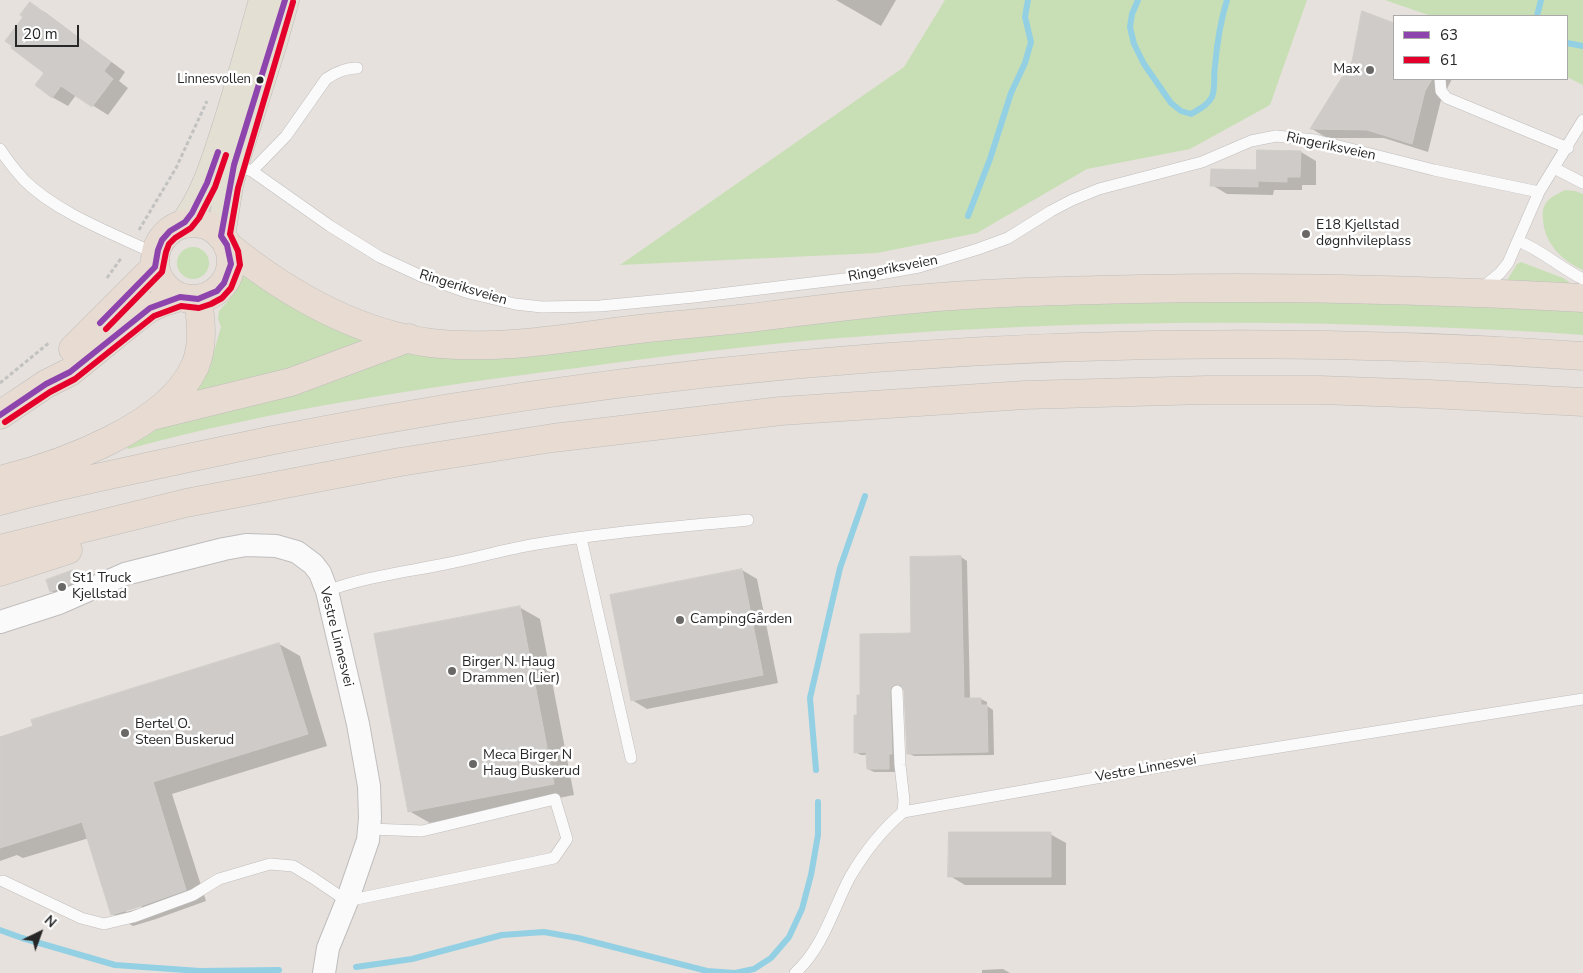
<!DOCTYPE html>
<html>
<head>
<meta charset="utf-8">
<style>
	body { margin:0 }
	#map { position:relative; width:1583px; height:973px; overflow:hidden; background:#e6e1dc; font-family:"Nunito Sans",sans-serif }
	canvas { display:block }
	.legend { position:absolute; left:1393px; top:15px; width:175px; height:65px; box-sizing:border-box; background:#fff; border:1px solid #a9a9a9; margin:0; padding:6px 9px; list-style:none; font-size:15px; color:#272727 }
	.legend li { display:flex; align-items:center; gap:10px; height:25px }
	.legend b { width:25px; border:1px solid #a9a9a9 }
	.north { position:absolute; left:15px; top:908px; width:50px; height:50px; -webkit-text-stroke:4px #fff; paint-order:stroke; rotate:42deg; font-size:14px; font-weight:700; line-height:20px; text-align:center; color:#272727 }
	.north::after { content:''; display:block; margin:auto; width:18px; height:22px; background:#272727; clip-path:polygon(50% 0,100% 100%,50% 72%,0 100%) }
	.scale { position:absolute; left:15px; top:25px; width:64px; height:22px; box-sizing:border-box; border:2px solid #272727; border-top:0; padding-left:6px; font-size:15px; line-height:18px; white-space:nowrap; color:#272727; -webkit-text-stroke:4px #fff; paint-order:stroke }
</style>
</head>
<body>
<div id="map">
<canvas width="1583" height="973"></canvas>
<ul class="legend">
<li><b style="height:6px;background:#8e44ad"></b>63</li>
<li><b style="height:6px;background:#e4002b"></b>61</li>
</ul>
<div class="north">N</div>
<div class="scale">20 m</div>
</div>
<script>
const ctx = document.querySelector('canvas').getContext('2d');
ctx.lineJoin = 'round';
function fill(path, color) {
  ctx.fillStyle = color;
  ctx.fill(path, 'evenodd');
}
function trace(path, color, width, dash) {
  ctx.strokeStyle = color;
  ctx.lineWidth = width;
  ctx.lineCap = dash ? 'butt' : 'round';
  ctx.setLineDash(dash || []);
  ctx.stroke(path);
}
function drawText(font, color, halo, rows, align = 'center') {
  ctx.font = font + ' "Nunito Sans",sans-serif';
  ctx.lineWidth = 5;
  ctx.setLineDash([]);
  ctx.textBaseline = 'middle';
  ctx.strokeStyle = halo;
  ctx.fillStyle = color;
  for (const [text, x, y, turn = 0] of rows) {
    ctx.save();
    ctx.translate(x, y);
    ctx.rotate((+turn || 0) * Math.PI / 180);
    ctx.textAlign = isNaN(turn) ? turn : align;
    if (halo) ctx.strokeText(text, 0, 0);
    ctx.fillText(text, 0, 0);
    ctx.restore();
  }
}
fill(new Path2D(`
	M 945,0 L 1307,0 L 1270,105 L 1190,149 L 1087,169 L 977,233 L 877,253 L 620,265 L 904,67 Z
	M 1385,0 L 1583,0 L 1583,85 L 1567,77 L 1567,16 L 1431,16 Z
	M 1565,190 L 1575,191 L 1583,194 L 1583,270 C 1562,261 1544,243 1543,219 C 1543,216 1542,211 1544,207 C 1547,198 1556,195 1565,190 Z
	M177 263a16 16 0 1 1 32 0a16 16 0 1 1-32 0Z
	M 1521,262 L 1563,278 L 1569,282 L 1568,285 L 1506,282 L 1517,264 Z
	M 242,268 L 370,339 L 316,362 L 192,395 L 208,372 L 221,327 L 218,319 L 219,311 L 228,301 L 241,279 Z
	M 1218,299 L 1583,310 L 1583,335 C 1532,331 1480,329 1429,327 C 1232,319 1036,322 840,338 C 752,345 664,356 577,368 C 426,387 275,409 128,449 L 125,445 L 162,423 L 394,353 L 884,312 L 1096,300 Z`), '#c8dfb6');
fill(new Path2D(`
	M 836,0 L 896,0 L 881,26 Z
	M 31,4 L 46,13 L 125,72 L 119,81 L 128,88 L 108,115 L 76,95 L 68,106 L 52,97 L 46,73 L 25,17 Z
	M 1363,13 L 1394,24 L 1394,79 L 1452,79 L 1441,100 L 1428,152 L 1384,138 L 1327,138 L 1312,129 L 1353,62 Z
	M 1301,152 L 1316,161 L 1316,185 L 1302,185 L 1302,190 L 1274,190 L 1273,195 L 1227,194 L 1212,185 L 1258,171 Z
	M 961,557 L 967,561 L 970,699 L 981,699 L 987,702 L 987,706 L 993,710 L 994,755 L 914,756 L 908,753 L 906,690 L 903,686 L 896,690 L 895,772 L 874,772 L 868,769 L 868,755 L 861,755 L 855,752 L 861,696 L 912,634 Z
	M 742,570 L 757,579 L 778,683 L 647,709 L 632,700 Z
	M 73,572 L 78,575 L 81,584 L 56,594 L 51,591 Z
	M 519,607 L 540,619 L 574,795 L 430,823 L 409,811 Z
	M 279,644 L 300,656 L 327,746 L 172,794 L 206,901 L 156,919 L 133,926 L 112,914 L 89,838 L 23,858 L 17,855 L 0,861 L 0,738 ZM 141,905 L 142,908 L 126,912 L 126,909 Z
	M 1050,834 L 1066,843 L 1066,885 L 965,885 L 950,876 Z
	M 1003,969 L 1010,973 L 982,973 L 982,970 Z`), '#0003');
trace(new Path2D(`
	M 1138,0 L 1132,14 L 1130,27 L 1134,44 L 1144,64 L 1171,103 L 1181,111 L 1191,114 C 1199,109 1207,106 1212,97 C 1216,87 1213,76 1215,66 C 1217,43 1220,22 1227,0
	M 1537,16 L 1541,0
	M 1567,43 L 1583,46
	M 968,216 L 990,159 L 1011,93 L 1025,63 L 1031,42 L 1025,17 L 1028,0
	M 816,770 L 810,698 L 840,568 L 865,496
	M 0,930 L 22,938 L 115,965 L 200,971 L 279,970
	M 356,967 L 412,959 L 502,935 L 544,932 L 578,938 L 707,971 L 735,973 L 754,969 L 771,958 L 789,937 L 802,909 L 811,875 L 818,835 L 818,802`), '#93d0e3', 6);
const building = new Path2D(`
	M 30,2 L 111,62 L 104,71 L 113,79 L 92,107 L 61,86 L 52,98 L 35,85 L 44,73 L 11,48 L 12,46 L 5,41 L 23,17 L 20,15 Z
	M 1362,11 L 1394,23 L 1394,79 L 1432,79 L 1425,91 L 1412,144 L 1367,130 L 1310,129 L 1352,61 Z
	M 1257,150 L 1301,151 L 1300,177 L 1287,177 L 1287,182 L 1258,181 L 1258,187 L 1210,186 L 1211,169 L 1256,170 Z
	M 961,556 L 964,698 L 981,698 L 981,705 L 987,705 L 988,752 L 907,754 L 904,691 L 901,685 L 896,684 L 891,687 L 890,691 L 892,754 L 889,754 L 889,769 L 867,769 L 866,752 L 854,753 L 854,715 L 857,715 L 857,695 L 860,695 L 860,634 L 911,633 L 910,557 Z
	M 742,569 L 763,675 L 631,701 L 610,595 Z
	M 73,570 L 77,581 L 50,592 L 46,580 Z
	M 520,606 L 554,784 L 408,812 L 374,634 Z
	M 279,643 L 308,734 L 153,782 L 186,890 L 135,908 L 111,915 L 82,822 L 0,848 L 0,737 L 33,726 L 31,720 Z
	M 949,832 L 1051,832 L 1051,877 L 948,877 Z`);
fill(building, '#cecbc8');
trace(building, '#d0cdc9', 1);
const lane = new Path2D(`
	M 1440,79 L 1441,91 L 1447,98 L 1568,148
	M 0,149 C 7,160 15,170 24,180 C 57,213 114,234 156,254
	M 1554,168 L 1583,183
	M 246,169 L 252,171 L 286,136 L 326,79 C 336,72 345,68 357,68
	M 252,171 L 330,226 L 380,257 L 421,276 L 469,293 L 515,304 L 542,307 L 600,306 L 694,297 L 869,276 L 919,267 L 978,249 L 1008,238 L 1051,211 L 1072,200 L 1099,189 L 1202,162 L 1251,141 L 1276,136 L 1315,140 L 1434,170 L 1539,192
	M 1518,241 C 1542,250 1560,268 1583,279
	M 1482,288 L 1500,273 L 1508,263 L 1539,192 L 1583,120
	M 581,538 L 631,758
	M 327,591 C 364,577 405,572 445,564 C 476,558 506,549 537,544 C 607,532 678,527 748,520
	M 897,691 L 900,765 L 904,800 L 903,812
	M 3,881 L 81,918 L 104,924 L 133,917 L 193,895 L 219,879 L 270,864 L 293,866 L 313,878 L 347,901 L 554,858 L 567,839 L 555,799 L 422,831 L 370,829
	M 795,973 C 823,948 833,909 850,877 C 864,853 882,830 903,812 L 1198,760 L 1583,699`);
const street = new Path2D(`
	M 0,622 L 59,603 L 125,574 L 224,549 L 246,545 L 276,546 L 297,552 L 313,564 L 320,573 L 327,591 L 358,724 L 369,786 L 370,818 L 368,840 L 347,901 L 328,948 L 324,973`);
const primary = new Path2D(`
	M 184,224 C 203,198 213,168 223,137 C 238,92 250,46 263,0
	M 221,236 L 229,186 L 234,165 L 273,43 L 285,0`);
const highway = new Path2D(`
	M155 261a38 38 0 1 1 76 0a38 38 0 1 1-76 0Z
	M 227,245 C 285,292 355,333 431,343 C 501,351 569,337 639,329 C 675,325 712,322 749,318 C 805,311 860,304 915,299 C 989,292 1064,291 1138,289 C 1286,286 1435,290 1583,298
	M 73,349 L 155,267
	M 0,415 L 46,384 L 70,372 L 134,320 L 150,308 L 161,303 L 180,297
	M 152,416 L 291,382 L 409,338
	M 0,480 C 60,465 168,427 195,366 C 204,345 201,321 198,299
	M 0,501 C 62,484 125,472 188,458 C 644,358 1117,324 1583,356
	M 0,549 L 186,503 L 400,462 L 553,438 L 781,411 L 1025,395 L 1207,390 L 1320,390 L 1430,394 L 1583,402
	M 0,572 L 68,550`);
trace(lane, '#bfbdbd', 12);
trace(street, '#bfbdbd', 24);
trace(primary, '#bfbdbb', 29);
trace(highway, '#bfbdbb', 29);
trace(new Path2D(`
	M 139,230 L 176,168 L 207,101
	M 107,278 L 122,257
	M 0,383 L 50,342`), '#c2c2c1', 3, [4, 2.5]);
trace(lane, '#fbfafa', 11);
trace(street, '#fbfafa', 22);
trace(primary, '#e3dfd3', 28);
trace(highway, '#e7dbd2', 28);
trace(new Path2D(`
	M 100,323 L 155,267 L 158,250 L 162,240 L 170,231 L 185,222 L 192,213 L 207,183 L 218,152
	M 0,415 L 46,384 L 70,372 L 150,308 L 180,297 L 198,299 L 217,291 L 224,283 L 231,264 L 227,245 L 221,236 L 234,165 L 285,0`), '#8e44ad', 6);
trace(new Path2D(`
	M 106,329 L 162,272 L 166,252 L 169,244 L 175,238 L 191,228 L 199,218 L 215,187 L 226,155
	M 5,422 L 50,392 L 75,379 L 154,316 L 181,306 L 199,308 L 211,304 L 222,298 L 231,288 L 240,265 L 238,251 L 230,234 L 238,188 L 293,2`), '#e4002b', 6);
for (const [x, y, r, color] of [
	[1370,70,5,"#6a6866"],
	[260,80,4.5,"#272727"],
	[1306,234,5,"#6a6866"],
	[62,587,5,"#6a6866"],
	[680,620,5,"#6a6866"],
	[452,671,5,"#6a6866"],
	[125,733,5,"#6a6866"],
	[473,764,5,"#6a6866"]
]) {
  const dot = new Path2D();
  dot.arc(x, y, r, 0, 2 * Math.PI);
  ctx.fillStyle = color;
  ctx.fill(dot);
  trace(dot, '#fff', 2);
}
drawText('13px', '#272727', '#fff', [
	["Linnesvollen",251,80]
], 'right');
drawText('14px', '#272727', '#fff', [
	["Max",1360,70,"right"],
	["E18 Kjellstad",1316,226],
	["døgnhvileplass",1316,242],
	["St1 Truck",72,579],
	["Kjellstad",72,595],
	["CampingGården",690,620],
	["Birger N. Haug",462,663],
	["Drammen (Lier)",462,679],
	["Bertel O.",135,725],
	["Steen Buskerud",135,741],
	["Meca Birger N",483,756],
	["Haug Buskerud",483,772]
], 'left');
drawText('14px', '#272727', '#fff', [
	["Ringeriksveien",1331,147,12],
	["Ringeriksveien",893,269,-11],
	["Ringeriksveien",463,288,17],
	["Vestre Linnesvei",336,637,76],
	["Vestre Linnesvei",1146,769,-10]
]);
</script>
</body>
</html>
